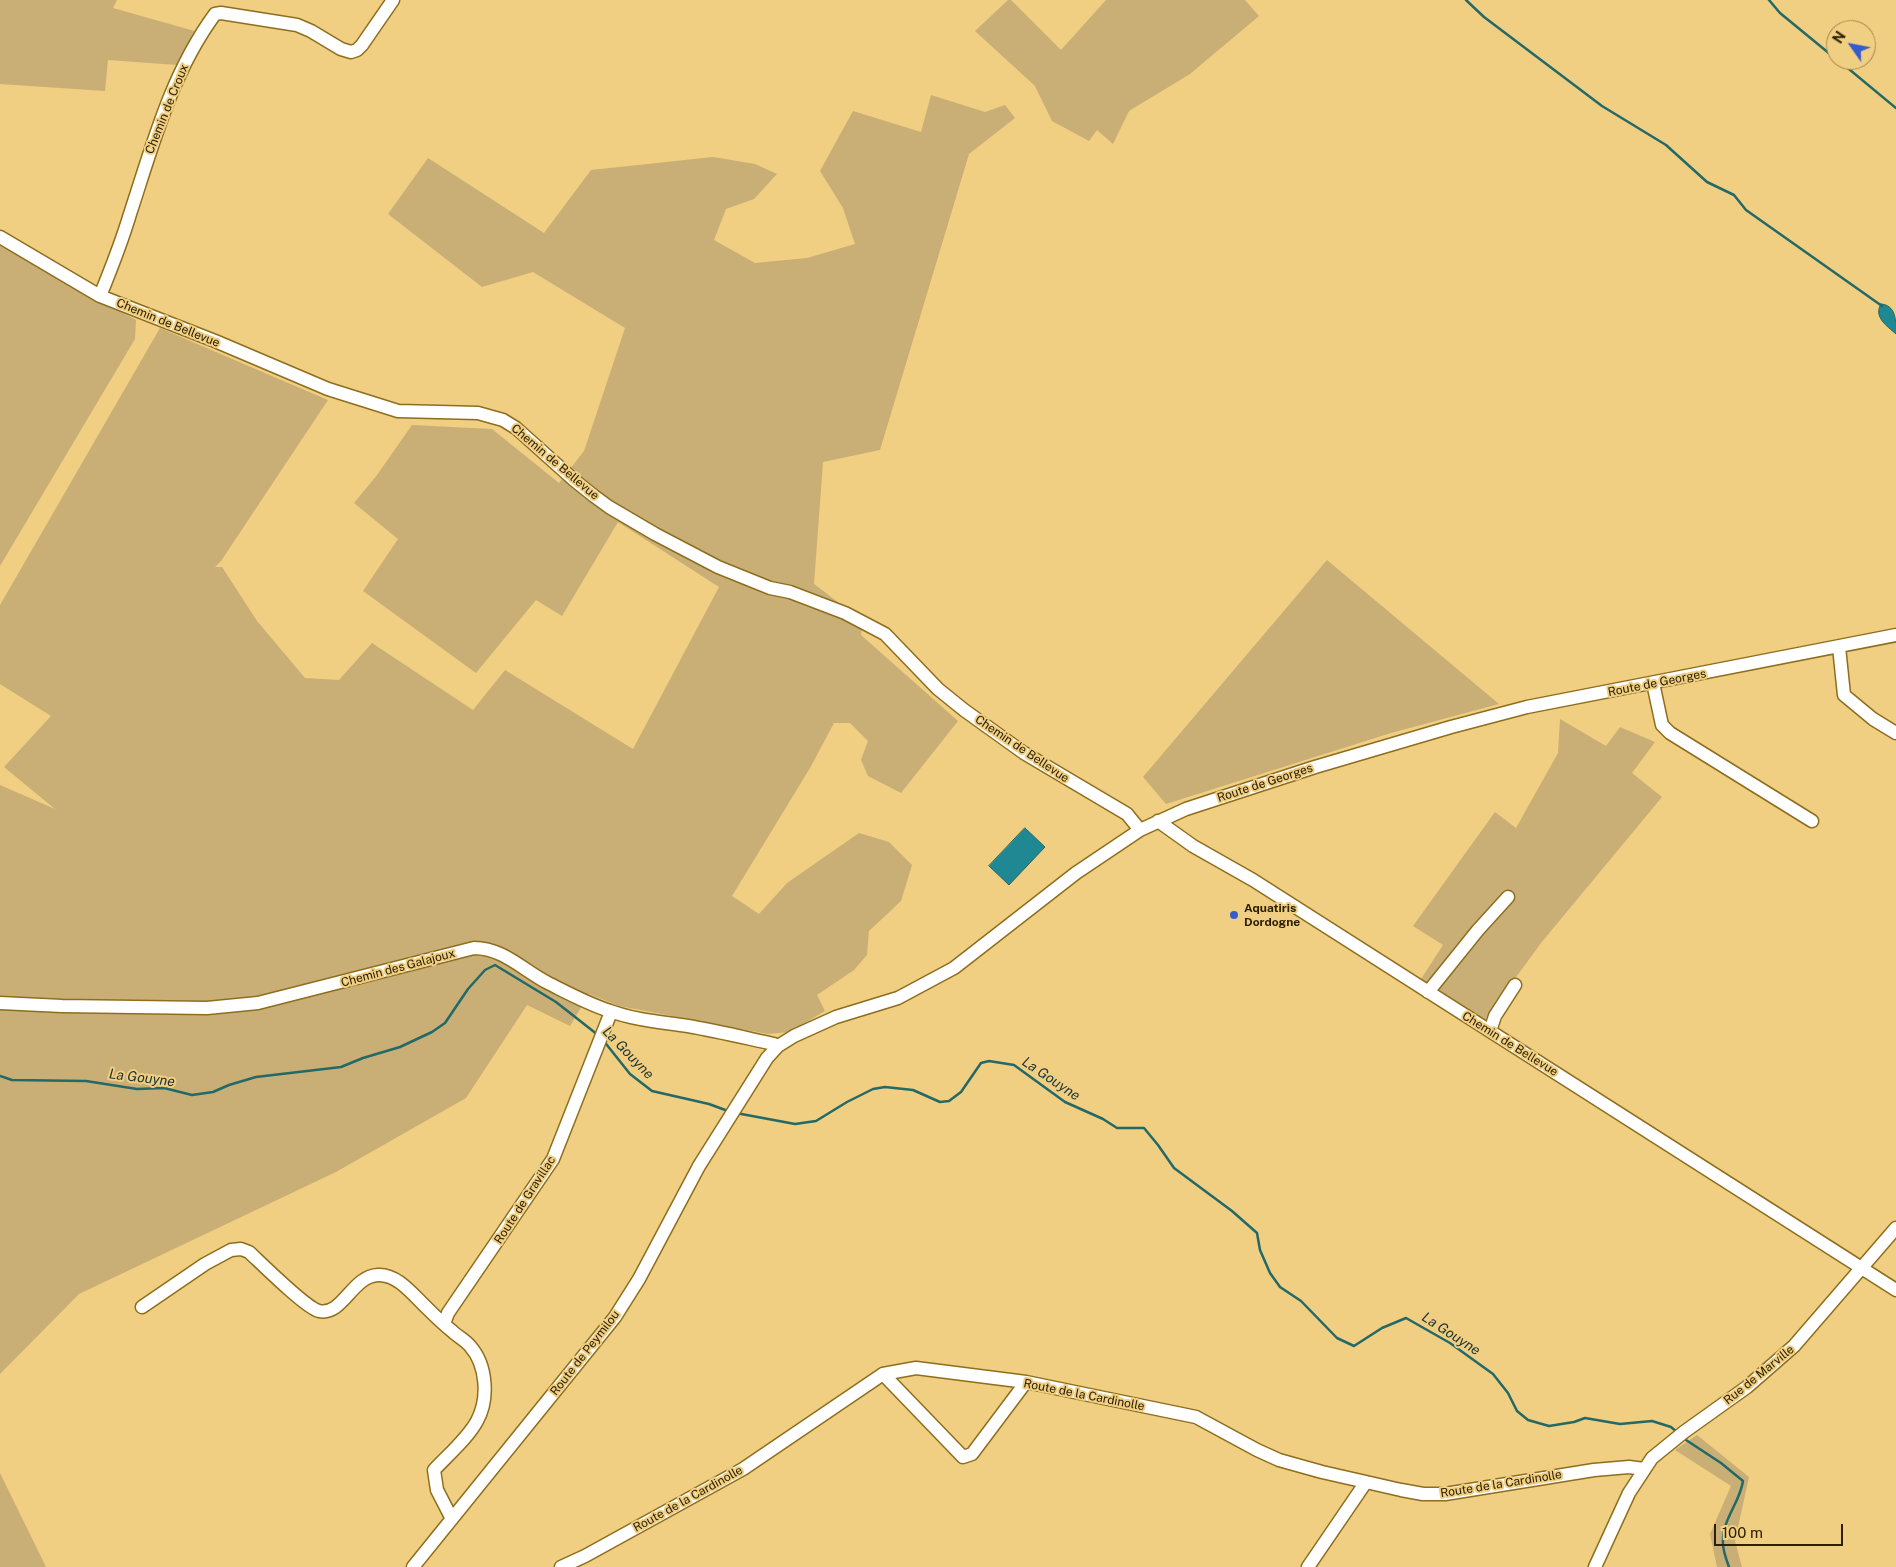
<!DOCTYPE html>
<html>
<head>
<meta charset="utf-8">
<style>
	body { margin:0 }
	#map { position:relative; width:1896px; height:1567px; overflow:hidden; background:#f0ce82; font-family:"Public Sans",sans-serif }
	canvas { display:block }
	.north { position:absolute; left:1826px; top:20px; width:50px; height:50px; box-sizing:border-box; background:#f0ce82; border:1px solid #a2884e; border-radius:50%; rotate:303deg; font-size:14px; font-weight:700; line-height:20px; text-align:center; color:#2d2001 }
	.north::after { content:''; display:block; margin:auto; width:18px; height:22px; background:#355ccc; clip-path:polygon(50% 0,100% 100%,50% 72%,0 100%) }
	.scale { position:absolute; left:1714px; top:1524px; width:129px; height:22px; box-sizing:border-box; border:2px solid #2d2001; border-top:0; padding-left:6px; font-size:15px; line-height:18px; white-space:nowrap; color:#2d2001; -webkit-text-stroke:4px #f0ce82; paint-order:stroke }
</style>
</head>
<body>
<div id="map">
<canvas width="1896" height="1567"></canvas>
<div class="north">N</div>
<div class="scale">100 m</div>
</div>
<script>
const ctx = document.querySelector('canvas').getContext('2d');
ctx.lineJoin = 'round';
function fill(path, color) {
  ctx.fillStyle = color;
  ctx.fill(path, 'evenodd');
}
function trace(path, color, width, dash) {
  ctx.strokeStyle = color;
  ctx.lineWidth = width;
  ctx.lineCap = dash ? 'butt' : 'round';
  ctx.setLineDash(dash || []);
  ctx.stroke(path);
}
function drawText(font, color, halo, rows, align = 'center') {
  ctx.font = font + ' "Public Sans",sans-serif';
  ctx.lineWidth = 4;
  ctx.setLineDash([]);
  ctx.textBaseline = 'middle';
  ctx.strokeStyle = halo;
  ctx.fillStyle = color;
  for (const [text, x, y, turn = 0] of rows) {
    ctx.save();
    ctx.translate(x, y);
    ctx.rotate((+turn || 0) * Math.PI / 180);
    ctx.textAlign = isNaN(turn) ? turn : align;
    if (halo) ctx.strokeText(text, 0, 0);
    ctx.fillText(text, 0, 0);
    ctx.restore();
  }
}
fill(new Path2D(`
	M 0,0 L 117,0 L 113,8 L 198,32 L 177,65 L 108,60 L 105,91 L 0,84 Z
	M 1008,0 L 1011,0 L 1061,50 L 1106,0 L 1245,0 L 1259,16 L 1190,74 L 1129,111 L 1113,144 L 1097,130 L 1089,141 L 1052,121 L 1035,86 L 975,31 Z
	M 931,95 L 985,112 L 1005,105 L 1015,118 L 969,154 L 880,450 L 823,462 L 814,584 L 863,621 L 861,635 L 958,721 L 901,793 L 868,776 L 861,760 L 868,741 L 850,723 L 834,723 L 810,768 L 732,896 L 759,914 L 787,883 L 859,833 L 889,842 L 912,865 L 901,901 L 869,931 L 867,955 L 854,970 L 817,995 L 825,1011 L 790,1032 L 768,1034 L 619,1006 L 589,994 L 570,1026 L 527,1005 L 466,1098 L 336,1172 L 79,1294 L 0,1374 L 0,785 L 55,809 L 4,767 L 51,716 L 0,684 L 0,605 L 160,328 L 328,400 L 221,561 L 215,567 L 222,567 L 257,621 L 305,678 L 339,680 L 372,643 L 473,710 L 505,670 L 633,749 L 719,587 L 618,522 L 562,616 L 536,600 L 476,673 L 363,591 L 398,539 L 354,503 L 377,475 L 412,425 L 492,429 L 559,483 L 584,451 L 625,328 L 533,272 L 482,287 L 388,214 L 428,158 L 544,233 L 591,170 L 713,157 L 755,164 L 777,174 L 754,199 L 726,209 L 714,240 L 755,263 L 807,258 L 855,244 L 843,208 L 820,171 L 853,111 L 921,132 Z
	M 0,246 L 136,320 L 135,339 L 0,566 Z
	M 1327,560 L 1499,704 L 1391,733 L 1166,804 L 1143,777 Z
	M 1560,719 L 1606,746 L 1620,727 L 1655,742 L 1632,773 L 1662,797 L 1541,943 L 1484,1021 L 1421,979 L 1443,945 L 1413,926 L 1495,812 L 1516,828 L 1558,753 Z
	M 1697,1435 L 1749,1477 L 1735,1541 L 1742,1567 L 1717,1567 L 1710,1534 L 1731,1486 L 1675,1450 Z
	M 0,1473 L 46,1567 L 0,1567 Z`), '#c9af76');
const water = new Path2D(`
	M 1881,304 C 1896,305 1896,320 1896,334 C 1887,326 1873,317 1881,304 Z
	M 1025,828 L 1045,847 L 1009,885 L 989,866 Z`);
fill(water, '#1f8893');
trace(water, '#236967', 1);
trace(new Path2D(`
	M 1466,0 L 1484,17 L 1602,106 L 1666,145 L 1707,182 L 1734,195 L 1746,210 L 1882,306
	M 1769,0 L 1780,13 L 1836,59
	M 1838,60 L 1896,108
	M 603,1040 L 630,1074 L 652,1091 L 709,1104 L 728,1111
	M 0,1076 L 12,1080 L 86,1081 L 137,1089 L 164,1088 L 192,1095 L 213,1092 L 229,1085 L 256,1077 L 341,1067 L 363,1058 L 400,1047 L 432,1032 L 445,1023 L 468,989 L 485,970 L 495,965 L 556,1002 L 598,1035
	M 736,1113 L 795,1124 L 816,1121 L 847,1102 L 873,1089 L 885,1087 L 913,1090 L 940,1102 L 949,1101 L 961,1092 L 981,1063 L 989,1061 L 1014,1065 L 1065,1102 L 1103,1119 L 1117,1128 L 1144,1128 L 1158,1145 L 1174,1168 L 1232,1211 L 1257,1233 L 1260,1250 L 1270,1273 L 1280,1287 L 1301,1301 L 1337,1338 L 1354,1346 L 1382,1328 L 1406,1318 L 1450,1343 L 1493,1374 L 1508,1393 L 1517,1411 L 1528,1420 L 1549,1426 L 1574,1422 L 1585,1418 L 1620,1424 L 1652,1421 L 1671,1427 L 1677,1432
	M 1683,1438 L 1721,1463 L 1743,1481 C 1740,1502 1723,1519 1723,1540 C 1722,1548 1726,1559 1729,1567`), '#236967', 2.5);
const minor = new Path2D(`
	M 0,237 L 100,296 L 215,341 L 328,389 L 398,411 L 478,413 L 503,420 L 516,428 L 574,480 L 594,496 L 609,507 L 655,534 L 718,567 L 770,588 L 790,592 L 845,613 L 885,634 L 938,689 L 964,710 L 1024,753 L 1127,814 L 1140,830
	M 100,296 C 111,269 122,241 130,214 C 153,144 171,74 215,14 L 221,13 L 297,25 L 311,31 L 341,49 L 351,52 L 357,50 L 362,45 L 393,0
	M 1839,647 L 1844,695 L 1873,719 L 1896,733
	M 1653,683 L 1662,725 L 1670,733 L 1812,821
	M 1158,821 L 1193,846 L 1253,880 L 1896,1290
	M 1428,992 L 1478,930 L 1508,897
	M 0,1003 L 62,1006 L 207,1008 L 258,1003 L 474,948 C 503,948 523,970 548,983 C 568,993 588,1004 610,1011 C 635,1020 662,1022 688,1026 C 717,1031 746,1038 774,1044 L 778,1046
	M 1490,1031 L 1495,1016 L 1515,985
	M 142,1307 L 205,1264 L 231,1250 L 241,1249 L 249,1252 C 262,1264 306,1308 319,1311 C 343,1316 352,1276 378,1275 C 398,1274 413,1295 427,1308 C 435,1316 443,1324 452,1331 C 457,1336 465,1340 470,1346 C 487,1365 489,1399 477,1421 C 468,1438 447,1456 434,1470 L 437,1490 L 452,1519
	M 444,1324 L 448,1313 L 553,1159 L 611,1012
	M 883,1374 L 963,1457 L 972,1454 L 1026,1382
	M 413,1567 L 615,1317 L 639,1279 L 699,1166 L 767,1058 L 778,1046 L 794,1036 L 836,1017 L 898,998 L 954,968 L 1076,873 L 1140,830 L 1186,809 L 1315,767 L 1451,727 L 1527,707 L 1896,635
	M 561,1567 L 585,1556 L 743,1469 L 883,1374 L 916,1368 L 1026,1382 L 1196,1417 L 1257,1450 L 1279,1460 L 1322,1472 L 1401,1490 L 1423,1494 L 1445,1494 L 1594,1470 L 1629,1467 L 1644,1469
	M 1308,1567 L 1366,1482
	M 1595,1567 L 1629,1493 L 1652,1458 L 1684,1432 L 1747,1387 L 1794,1346 L 1896,1228`);
trace(minor, '#8e6e1d', 15);
trace(minor, '#fff', 12);
for (const [x, y, r, color] of [
	[1234,915,5,"#355ccc"]
]) {
  const dot = new Path2D();
  dot.arc(x, y, r, 0, 2 * Math.PI);
  ctx.fillStyle = color;
  ctx.fill(dot);
  trace(dot, '#f0ce82', 2);
}
drawText('12px', '#2d2001', '#f0ce82', [
	["Chemin de Croux",167,109,-68],
	["Chemin de Bellevue",168,323,22],
	["Chemin de Bellevue",555,462,40],
	["Route de Georges",1657,683,-11],
	["Chemin de Bellevue",1022,749,34],
	["Route de Georges",1265,783,-18],
	["Chemin des Galajoux",398,968,-15],
	["Chemin de Bellevue",1510,1044,32],
	["Route de Gravillac",525,1200,-57],
	["Route de Peymilou",585,1353,-52],
	["Rue de Marville",1759,1375,-39],
	["Route de la Cardinolle",1084,1395,11],
	["Route de la Cardinolle",1501,1484,-9],
	["Route de la Cardinolle",688,1499,-29]
]);
drawText('bold 12px', '#2d2001', '#f0ce82', [
	["Aquatiris",1244,908],
	["Dordogne",1244,922]
], 'left');
drawText('italic 14px', '#1c3235', '#f0ce82', [
	["La Gouyne",628,1053,46],
	["La Gouyne",142,1078,7],
	["La Gouyne",1051,1079,34],
	["La Gouyne",1451,1334,33]
]);
</script>
</body>
</html>
